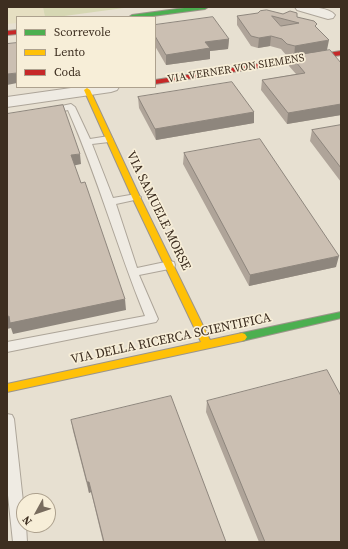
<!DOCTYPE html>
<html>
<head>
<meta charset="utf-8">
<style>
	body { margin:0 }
	#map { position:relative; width:348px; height:549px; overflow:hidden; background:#e7e0d1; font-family:"Source Serif 4",serif }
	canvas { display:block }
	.frame { position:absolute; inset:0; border:8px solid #3d2e20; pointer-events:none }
	.legend { position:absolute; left:16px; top:16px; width:140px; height:72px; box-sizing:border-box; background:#f7eed8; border:1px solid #ada18e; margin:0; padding:5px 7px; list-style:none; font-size:12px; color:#3d2e20 }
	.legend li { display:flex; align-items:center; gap:8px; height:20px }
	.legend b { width:20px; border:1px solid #ada18e }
	.north { position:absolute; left:16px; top:493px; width:40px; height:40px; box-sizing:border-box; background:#f7eed8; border:1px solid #ada18e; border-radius:50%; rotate:230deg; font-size:11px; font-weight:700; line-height:16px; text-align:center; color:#3d2e20 }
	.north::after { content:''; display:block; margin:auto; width:14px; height:18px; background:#786c5e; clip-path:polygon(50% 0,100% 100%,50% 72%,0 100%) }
</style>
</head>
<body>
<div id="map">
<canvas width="348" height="549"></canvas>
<div class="frame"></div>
<ul class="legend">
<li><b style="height:5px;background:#4caf50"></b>Scorrevole</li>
<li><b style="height:5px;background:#ffc107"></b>Lento</li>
<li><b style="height:5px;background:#c62828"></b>Coda</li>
</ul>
<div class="north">N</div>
</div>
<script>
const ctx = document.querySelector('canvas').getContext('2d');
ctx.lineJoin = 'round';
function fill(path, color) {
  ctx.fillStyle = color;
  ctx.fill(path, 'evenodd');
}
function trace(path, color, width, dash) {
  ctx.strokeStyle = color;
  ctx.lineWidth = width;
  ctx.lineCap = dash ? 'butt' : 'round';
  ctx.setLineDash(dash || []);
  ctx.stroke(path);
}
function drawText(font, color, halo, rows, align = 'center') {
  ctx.font = font + ' "Source Serif 4",serif';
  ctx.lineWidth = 3.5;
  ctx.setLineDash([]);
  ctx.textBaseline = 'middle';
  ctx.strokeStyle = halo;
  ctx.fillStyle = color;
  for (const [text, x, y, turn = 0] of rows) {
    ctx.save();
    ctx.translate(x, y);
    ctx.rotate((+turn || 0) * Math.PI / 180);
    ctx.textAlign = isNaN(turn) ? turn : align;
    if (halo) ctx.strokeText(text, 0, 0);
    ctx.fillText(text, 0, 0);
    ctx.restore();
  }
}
fill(new Path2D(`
	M 7,7 L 43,7 L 45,17 L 17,17 L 17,23 L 7,24 Z`), '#e6dfc2');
fill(new Path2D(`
	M 43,7 L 131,7 L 57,17 L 45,17 Z`), '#d6d7b3');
const lane = new Path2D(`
	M 71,104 L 75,107 L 90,139 L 109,136 L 113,139 L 109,142 L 92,144 L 113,198 L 136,194 L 141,197 L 139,199 L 116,204 L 137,268 L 170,261 L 174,262 L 175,265 L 174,268 L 139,275 L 158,319 L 156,322 L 7,352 L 7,342 L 145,316 C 117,248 98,177 68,110 L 50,114 L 46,111 L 47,109 Z
	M 7,414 L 12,415 L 14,419 L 24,511 L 24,525 L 26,525 L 27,542 L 13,542 L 7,486 Z`);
const street = new Path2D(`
	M 295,7 C 306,7 328,6 335,15 L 333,18 L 328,19 L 297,10 Z
	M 78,87 L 119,87 L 117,90 L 111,92 L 7,107 L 7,97 Z`);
const fast = new Path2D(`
	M 192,7 L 208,7 L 205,9 L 145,17 L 129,17 L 132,15 Z
	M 341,312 L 341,318 L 242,341 L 239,340 L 237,337 L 239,334 L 242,333 Z`);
const slow = new Path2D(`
	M 87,88 L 90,90 L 140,197 L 210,340 L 242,333 L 245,334 L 247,337 L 245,340 L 242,341 L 7,392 L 7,384 L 201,342 L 132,197 L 84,90 Z`);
const jam = new Path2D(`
	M 17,30 L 17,34 L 7,35 L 7,31 Z
	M 341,51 L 341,55 L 155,84 L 155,80 Z`);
trace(lane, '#ada599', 2);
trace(street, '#ada599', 2);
trace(fast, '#9c958a', 2);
trace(slow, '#9c958a', 2);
trace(jam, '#9c958a', 2);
fill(lane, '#efebe3');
fill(street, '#efebe3');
fill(fast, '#4caf50');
fill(slow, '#ffc107');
fill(jam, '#c62828');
fill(new Path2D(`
	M 283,14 L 297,17 L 317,28 L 327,50 L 317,52 L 341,63 L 341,115 L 287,124 L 261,90 L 262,80 L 296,74 L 289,66 L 291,56 L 286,55 L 281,49 L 270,46 L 258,48 L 251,46 L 237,25 L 237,16 Z
	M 155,25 L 229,39 L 228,49 L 210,51 L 210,59 L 166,65 L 155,46 Z
	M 138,97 L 254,112 L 254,123 L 156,140 L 139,108 Z
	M 341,125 L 341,182 L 310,141 L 312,130 Z
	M 184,153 L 336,267 L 249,286 L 183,164 Z
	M 207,401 L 341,542 L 259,542 L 206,412 Z
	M 71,420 L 226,542 L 103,542 L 91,492 L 89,493 L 73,431 Z`), '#afa499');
fill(new Path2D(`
	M 271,36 L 270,46 L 258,48 L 259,38 Z
	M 229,39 L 228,49 L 210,51 L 210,59 L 166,65 L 166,55 L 205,42 Z
	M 329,40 L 327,50 L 294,57 L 295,46 Z
	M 17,73 L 17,83 L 7,85 L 7,74 Z
	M 341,104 L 341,115 L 287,124 L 288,113 Z
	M 254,112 L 254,123 L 156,140 L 155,129 Z
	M 80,154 L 81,164 L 72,166 L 71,155 Z
	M 339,256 L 336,267 L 249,286 L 250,275 Z
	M 125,299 L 126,310 L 13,334 L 11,328 L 7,329 L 7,317 Z
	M 87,482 L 89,482 L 91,492 L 89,493 Z`), '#8e867d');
const building = new Path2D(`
	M 267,10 L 283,14 L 290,11 L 297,13 L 297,17 L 314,21 L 317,24 L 315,26 L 329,40 L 295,46 L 287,44 L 282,39 L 271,36 L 259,38 L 251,36 L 237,16 L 258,13 L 260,11 ZM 272,16 L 299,23 L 281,26 Z
	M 213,17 L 229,39 L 205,42 L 210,48 L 166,55 L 155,36 L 155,25 Z
	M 17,43 L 17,73 L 7,74 L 7,44 Z
	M 330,50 L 341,63 L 341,104 L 288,113 L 262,80 L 305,73 L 291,56 Z
	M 232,82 L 254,112 L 155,129 L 138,97 Z
	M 63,105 L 80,154 L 71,155 L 81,183 L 85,182 L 125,299 L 10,323 L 9,316 L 7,317 L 7,114 Z
	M 341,125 L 341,168 L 312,130 Z
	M 260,139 L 339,256 L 250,275 L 184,153 Z
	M 327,370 L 341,396 L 341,542 L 265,542 L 207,401 Z
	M 171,396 L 226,542 L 104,542 L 89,482 L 87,482 L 71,420 Z`);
fill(building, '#cbbfb2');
trace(building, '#8e867d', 1);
drawText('11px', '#3d2e20', '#f7eed8', [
	["VIA VERNER VON SIEMENS",236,69,-9]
]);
drawText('13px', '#3d2e20', '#f7eed8', [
	["VIA SAMUELE MORSE",158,211,64],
	["VIA DELLA RICERCA SCIENTIFICA",171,339,-12]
]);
</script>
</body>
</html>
